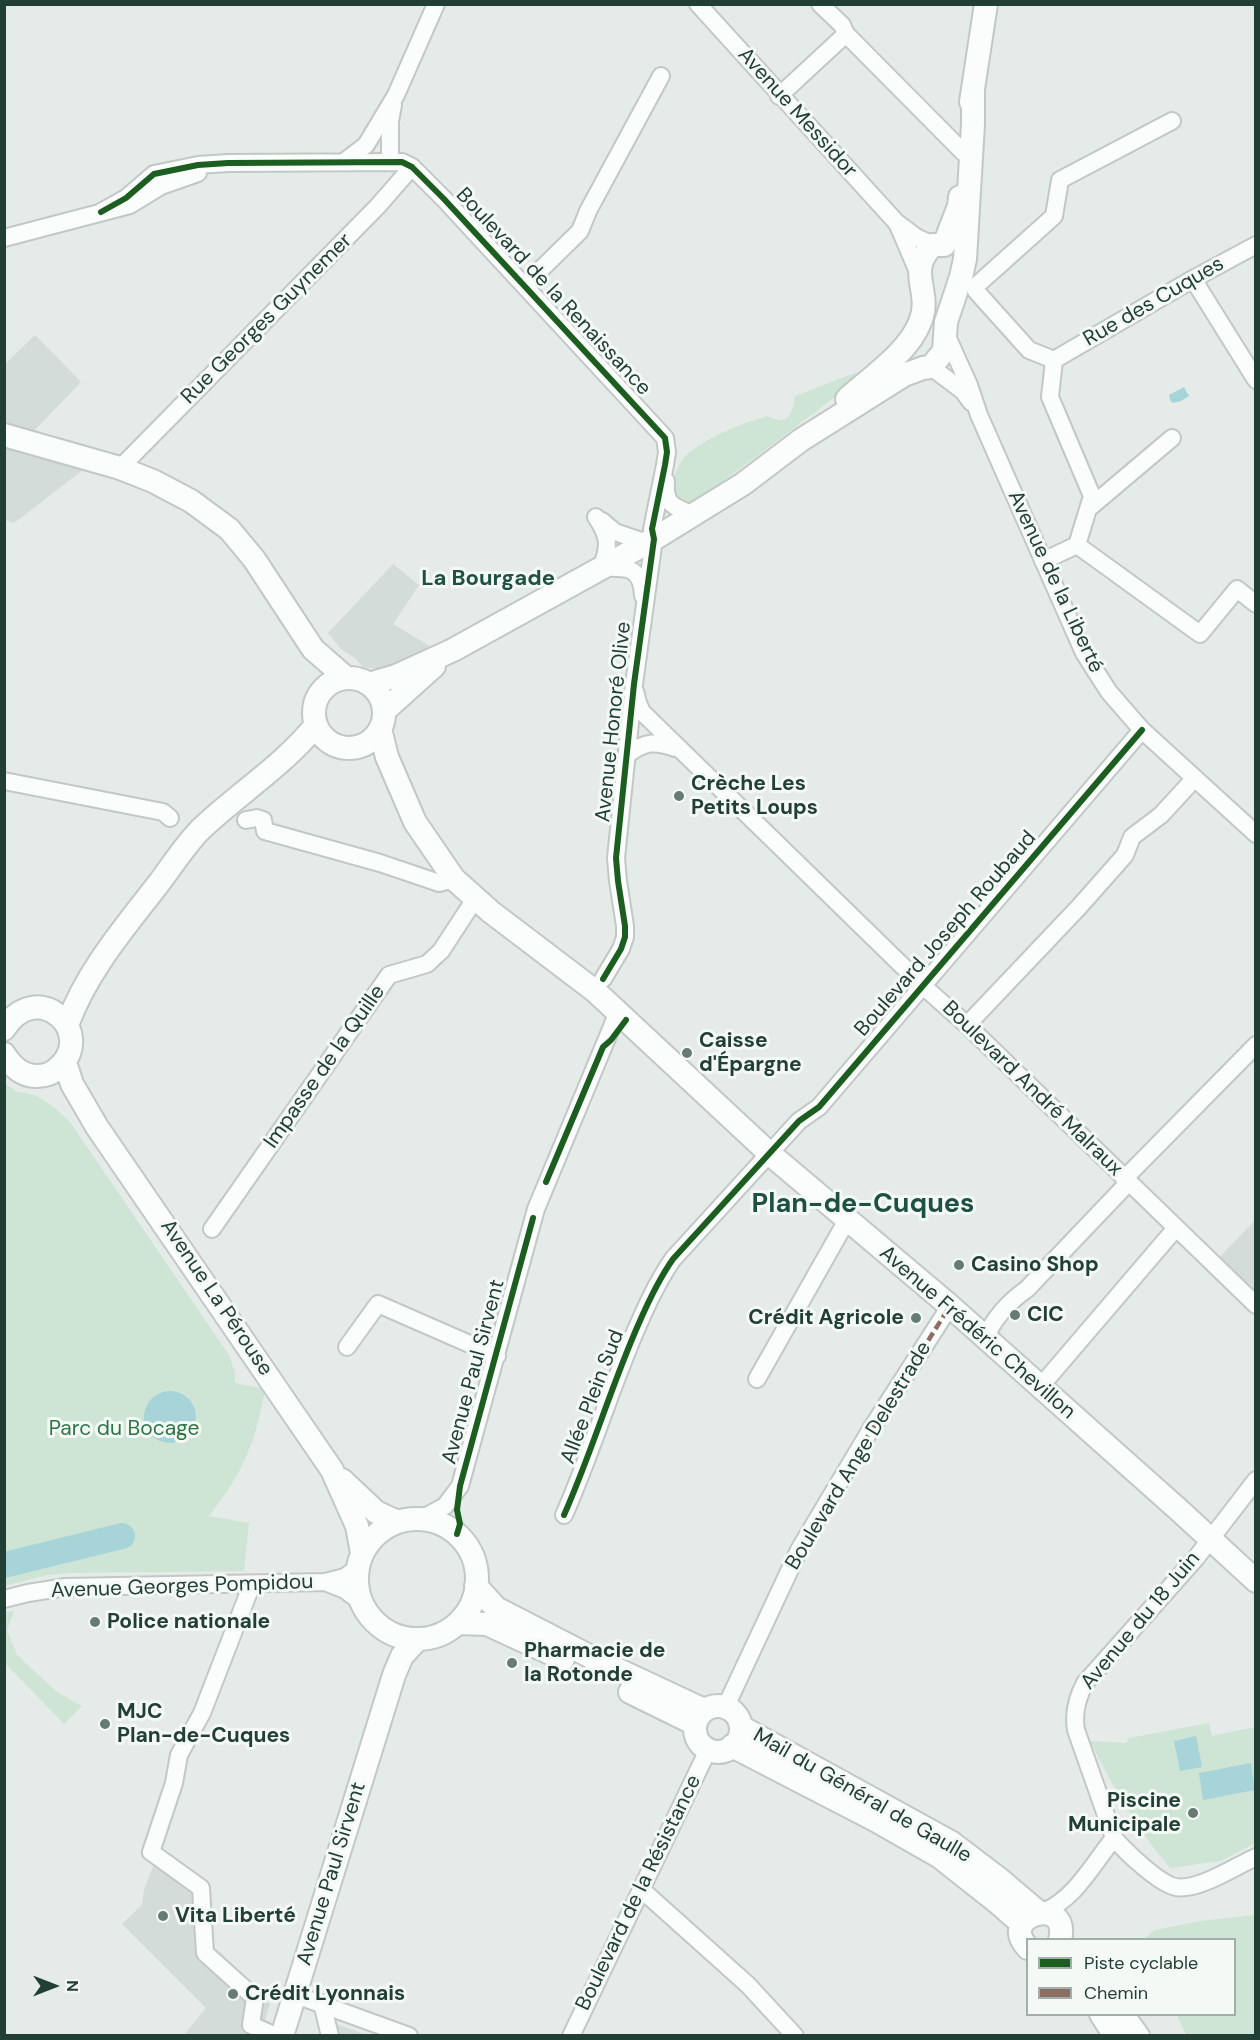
<!DOCTYPE html>
<html>
<head>
<meta charset="utf-8">
<style>
	body { margin:0 }
	#map { position:relative; width:1260px; height:2040px; overflow:hidden; background:#e5ebe8; font-family:"DM Sans",sans-serif }
	canvas { display:block }
	.frame { position:absolute; inset:0; border:6px solid #223f36; pointer-events:none }
	.legend { position:absolute; left:1026px; top:1938px; width:210px; height:78px; box-sizing:border-box; background:#f4f9f6; border:2px solid #a0afa9; margin:0; padding:8px 10px; list-style:none; font-size:18px; color:#223f36 }
	.legend li { display:flex; align-items:center; gap:12px; height:30px }
	.legend b { width:30px; border:2px solid #a0afa9 }
	.north { position:absolute; left:24px; top:1956px; width:60px; height:60px; -webkit-text-stroke:4px #f4f9f6; paint-order:stroke; rotate:90deg; font-size:16px; font-weight:700; line-height:24px; text-align:center; color:#223f36 }
	.north::after { content:''; display:block; margin:auto; width:21px; height:27px; background:#223f36; clip-path:polygon(50% 0,100% 100%,50% 72%,0 100%) }
</style>
</head>
<body>
<div id="map">
<canvas width="1260" height="2040"></canvas>
<div class="frame"></div>
<ul class="legend">
<li><b style="height:8px;background:#1b5e20"></b>Piste cyclable</li>
<li><b style="height:8px;background:#8d6e63"></b>Chemin</li>
</ul>
<div class="north">N</div>
</div>
<script>
const ctx = document.querySelector('canvas').getContext('2d');
ctx.lineJoin = 'round';
function fill(path, color) {
  ctx.fillStyle = color;
  ctx.fill(path, 'evenodd');
}
function trace(path, color, width, dash) {
  ctx.strokeStyle = color;
  ctx.lineWidth = width;
  ctx.lineCap = dash ? 'butt' : 'round';
  ctx.setLineDash(dash || []);
  ctx.stroke(path);
}
function drawText(font, color, halo, rows, align = 'center') {
  ctx.font = font + ' "DM Sans",sans-serif';
  ctx.lineWidth = 6;
  ctx.setLineDash([]);
  ctx.textBaseline = 'middle';
  ctx.strokeStyle = halo;
  ctx.fillStyle = color;
  for (const [text, x, y, turn = 0] of rows) {
    ctx.save();
    ctx.translate(x, y);
    ctx.rotate((+turn || 0) * Math.PI / 180);
    ctx.textAlign = isNaN(turn) ? turn : align;
    if (halo) ctx.strokeText(text, 0, 0);
    ctx.fillText(text, 0, 0);
    ctx.restore();
  }
}
fill(new Path2D(`
	M 35,335 L 81,382 L 36,429 L 18,450 L 84,469 L 14,523 L 5,520 L 5,364 Z
	M 393,564 L 419,585 L 393,624 L 431,647 L 397,666 L 383,670 L 363,667 L 355,658 L 342,650 L 328,633 Z
	M 1255,1220 L 1255,1292 L 1220,1257 Z
	M 159,1851 L 207,1885 L 213,1953 L 270,2004 L 260,2035 L 184,2035 L 206,2008 L 122,1924 L 142,1905 L 144,1890 Z
	M 337,2024 L 366,2035 L 339,2035 Z`), '#d3dcd8');
fill(new Path2D(`
	M 855,373 L 857,375 C 853,386 829,401 819,409 C 778,440 737,471 696,501 C 662,507 673,465 690,452 C 712,435 740,424 767,416 C 788,426 792,416 795,396 Z
	M 4,1083 L 17,1092 L 35,1095 L 55,1108 L 70,1122 L 229,1355 L 235,1372 L 235,1383 L 265,1389 C 256,1442 243,1473 209,1516 L 249,1523 L 244,1571 L 69,1573 L 48,1575 L 5,1586 Z
	M 14,1611 L 7,1630 L 17,1655 L 57,1692 L 82,1706 L 64,1724 L 5,1663 L 5,1612 Z
	M 1209,1723 L 1212,1736 L 1255,1727 L 1255,1843 L 1221,1861 L 1170,1868 C 1137,1829 1113,1787 1090,1741 L 1126,1743 L 1129,1738 Z
	M 1255,1915 L 1255,2035 L 1186,2035 L 1177,2015 L 1234,2014 L 1234,1940 L 1144,1939 L 1155,1930 L 1200,1921 Z`), '#cee4d4');
fill(new Path2D(`
	M 1184,387 L 1189,396 L 1181,401 L 1173,403 L 1170,400 L 1169,395 Z
	M144 1417a26 26 0 1 1 52 0a26 26 0 1 1-52 0Z
	M 1196,1736 L 1202,1767 L 1180,1771 L 1174,1741 Z
	M 1251,1763 L 1255,1790 L 1203,1800 L 1199,1773 Z`), '#a6d4d9');
trace(new Path2D(`
	M 4,1565 L 122,1536`), '#a6d4d9', 26);
const street = new Path2D(`
	M 698,4 L 896,222 L 916,237 L 933,245
	M 846,34 L 964,153
	M 779,96 L 846,34 L 842,25 L 820,4
	M 390,160 L 390,121 L 393,105
	M 345,161 L 366,145 L 396,95 L 436,4
	M 101,212 L 126,198 L 154,174 L 198,165 L 228,163 L 402,162 L 412,167 L 444,199 L 665,438 L 667,452 L 665,465 L 652,529 L 654,539 L 634,684 L 616,858 L 618,881 L 625,926 L 625,937 L 621,949 L 603,979
	M 898,225 L 918,272
	M 4,238 L 130,205 L 161,186 L 198,173
	M 1193,279 L 1256,380
	M 525,285 L 580,231 L 588,211 L 661,76
	M 946,334 L 969,385 L 979,415 L 1084,653 L 1109,692 L 1142,730 L 1256,834
	M 1054,360 L 1193,279 L 1256,245
	M 931,367 L 963,391 L 971,402
	M 120,468 L 377,207 L 412,167
	M 666,481 C 664,505 674,507 694,515
	M 1088,509 L 1172,438
	M 596,517 C 609,536 610,546 601,568 C 626,567 642,566 643,596
	M 602,521 L 615,532 L 647,543
	M 1077,545 L 1092,496 L 1050,397 L 1054,360 L 1029,350 L 976,291 L 977,285 L 1054,216 L 1060,180 L 1172,121
	M 1043,561 L 1077,545 L 1200,634 L 1237,589 L 1256,604
	M 635,691 L 638,703 L 642,712 L 923,986 L 967,1025 L 1256,1305
	M 627,755 C 645,741 655,741 675,748
	M 4,781 L 163,812 L 170,818
	M 246,820 L 257,818 L 263,820 L 265,831 L 380,863 L 439,883 L 454,879
	M 967,1025 L 1079,907 L 1125,855 L 1132,837 L 1161,815 L 1195,778
	M 1124,1179 L 1256,1045
	M 212,1229 L 389,975 L 427,964 L 441,951 L 475,899
	M 986,1339 C 991,1320 1011,1300 1027,1289 L 1129,1182
	M 347,1347 L 378,1304 L 497,1356
	M 757,1379 L 847,1220
	M 1040,1387 L 1176,1228
	M 564,1515 C 592,1452 611,1386 639,1323 C 649,1300 659,1279 673,1259 L 799,1121 L 819,1107 L 1142,730
	M 421,1519 L 445,1506 L 460,1486 L 536,1209 L 618,1012
	M 325,1582 L 345,1590 L 361,1602
	M 252,1584 L 202,1713 L 179,1755 L 174,1783 L 151,1852 L 201,1888 L 205,1953 L 255,1998 L 251,2025 L 276,2036
	M 4,1599 L 28,1593 L 66,1587 L 325,1582 L 345,1577 L 357,1568
	M 726,1706 L 800,1548 L 871,1429 L 950,1306
	M 1114,1838 C 1125,1851 1159,1884 1176,1887 C 1198,1891 1236,1866 1256,1857
	M 642,1890 L 748,1985 L 795,2036
	M 1043,1912 C 1075,1899 1093,1864 1114,1838 L 1076,1730 C 1073,1713 1077,1698 1085,1683 L 1196,1558 L 1256,1480
	M 296,1995 L 409,2036
	M 322,2003 L 330,2036
	M 571,2036 L 708,1750`);
const secondary = new Path2D(`
	M 971,102 L 986,4
	M 847,399 C 870,378 909,352 920,322 C 933,291 905,272 933,245 L 944,245 L 959,206 L 960,197
	M 4,435 L 120,468 L 153,481 L 191,501 L 229,529 L 254,559 L 313,649 L 345,677
	M314 713a35 35 0 1 1 70 0a35 35 0 1 1-70 0Z
	M 369,684 L 396,676 L 453,650 L 654,539 L 743,484 L 801,440 L 904,375 L 923,368 L 931,367 L 944,351 L 946,322 L 961,277 L 965,259 L 973,124 L 973,88
	M 384,711 L 434,666
	M 380,729 L 387,757 L 415,822 L 454,879 L 491,912 L 595,991 L 770,1154 L 950,1306 L 1180,1511 L 1256,1581
	M 67,1025 C 87,971 124,928 159,883 C 172,866 185,845 201,829 C 239,793 283,766 316,725
	M 4,1029 C 37,976 98,1033 58,1068 C 53,1073 45,1076 37,1076 C 22,1076 12,1067 4,1054
	M 65,1062 L 72,1084 L 97,1127 L 332,1470 L 357,1526 L 362,1553
	M 342,1480 L 376,1512 L 398,1522
	M357 1579a60 60 0 1 1 120 0a60 60 0 1 1-120 0Z
	M 476,1586 L 496,1608 L 595,1659 L 704,1710
	M 458,1623 L 487,1624 L 563,1659
	M 630,1692 L 695,1724
	M695 1729a23 23 0 1 1 46 0a23 23 0 1 1-46 0Z
	M 741,1727 L 952,1843 L 998,1878 L 1038,1912
	M 732,1746 L 875,1820 L 940,1857 L 997,1902 L 1022,1924
	M 1028,1948 C 996,1915 1071,1894 1060,1940
	M 1101,2014 L 1115,2036
	M 1122,2014 L 1138,2036
	M 282,2036 L 394,1675 L 402,1656 L 417,1640`);
trace(street, '#c2c8c5', 20);
trace(secondary, '#c1c8c5', 26);
trace(street, '#fbfcfc', 16);
trace(secondary, '#fbfcfc', 22);
trace(new Path2D(`
	M 849,1466 L 950,1306`), '#8d6e63', 4.5, [9, 4.5]);
trace(new Path2D(`
	M 101,212 L 126,198 L 154,174 L 198,165 L 228,163 L 402,162 L 412,167 L 444,199 L 665,438 L 667,452 L 665,465 L 652,529 L 654,539 L 634,684 L 616,858 L 618,881 L 625,926 L 625,937 L 621,949 L 603,979
	M 546,1182 L 603,1047 L 611,1040 L 626,1020
	M 564,1515 C 592,1452 611,1386 639,1323 C 649,1300 659,1279 673,1259 L 799,1121 L 819,1107 L 1142,730
	M 457,1534 L 460,1524 L 457,1510 L 460,1486 L 533,1218`), '#1b5e20', 6);
for (const [x, y, r, color] of [
	[679,796,6,"#667b74"],
	[687,1053,6,"#667b74"],
	[959,1265,6,"#667b74"],
	[1015,1315,6,"#667b74"],
	[916,1318,6,"#667b74"],
	[95,1622,6,"#667b74"],
	[512,1663,6,"#667b74"],
	[105,1724,6,"#667b74"],
	[1193,1813,6,"#667b74"],
	[163,1916,6,"#667b74"],
	[233,1994,6,"#667b74"]
]) {
  const dot = new Path2D();
  dot.arc(x, y, r, 0, 2 * Math.PI);
  ctx.fillStyle = color;
  ctx.fill(dot);
  trace(dot, '#f4f9f6', 2);
}
drawText('21px', '#223f36', '#f4f9f6', [
	["Avenue Messidor",797,113,48],
	["Boulevard de la Renaissance",553,292,47],
	["Rue des Cuques",1154,302,-30],
	["Rue Georges Guynemer",267,319,-45],
	["Avenue de la Liberté",1055,582,65],
	["Avenue Honoré Olive",614,722,-84],
	["Boulevard Joseph Roubaud",946,934,-49],
	["Impasse de la Quille",325,1067,-55],
	["Boulevard André Malraux",1032,1089,44],
	["Avenue La Pérouse",216,1298,56],
	["Avenue Frédéric Chevillon",977,1333,41],
	["Avenue Paul Sirvent",474,1372,-75],
	["Allée Plein Sud",593,1397,-69],
	["Boulevard Ange Delestrade",859,1456,-59],
	["Avenue Georges Pompidou",182,1587,-2],
	["Avenue du 18 Juin",1141,1621,-50],
	["Mail du Général de Gaulle",862,1796,30],
	["Avenue Paul Sirvent",332,1874,-73],
	["Boulevard de la Résistance",639,1893,-64]
]);
drawText('bold 21px', '#223f36', '#f4f9f6', [
	["Crèche Les",691,784],
	["Petits Loups",691,808],
	["Caisse",699,1041],
	["d'Épargne",699,1065],
	["Casino Shop",971,1265],
	["CIC",1027,1315],
	["Crédit Agricole",904,1318,"right"],
	["Police nationale",107,1622],
	["Pharmacie de",524,1651],
	["la Rotonde",524,1675],
	["MJC",117,1712],
	["Plan-de-Cuques",117,1736],
	["Piscine",1181,1801,"right"],
	["Municipale",1181,1825,"right"],
	["Vita Liberté",175,1916],
	["Crédit Lyonnais",245,1994]
], 'left');
drawText('21px', '#2c7646', '#f4f9f6', [
	["Parc du Bocage",124,1429]
]);
drawText('bold 22px', '#1e5143', '#f4f9f6', [
	["La Bourgade",488,579]
]);
drawText('bold 27px', '#1e5143', '#f4f9f6', [
	["Plan-de-Cuques",863,1205]
]);
</script>
</body>
</html>
